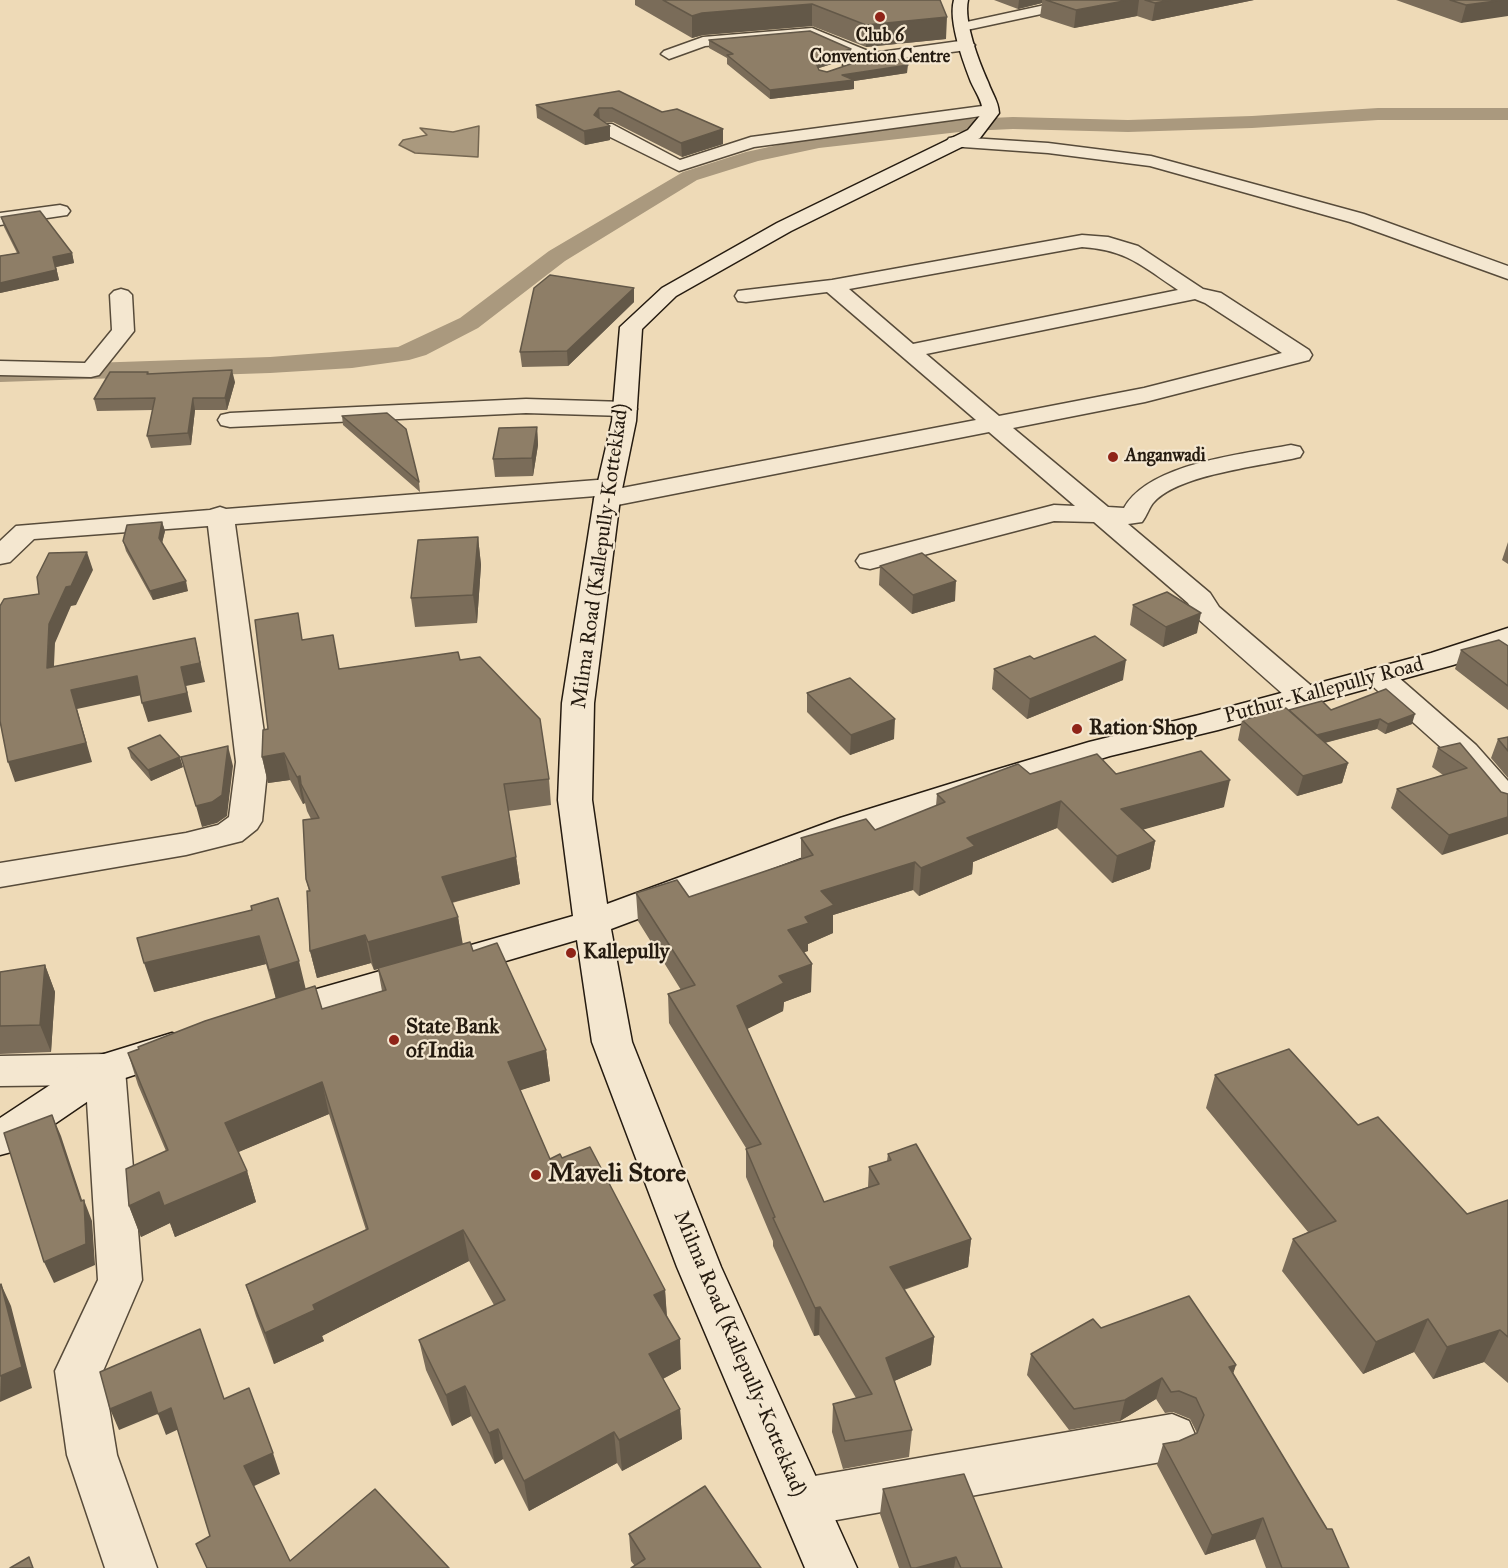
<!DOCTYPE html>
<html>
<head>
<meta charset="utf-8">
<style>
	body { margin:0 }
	canvas { display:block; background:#eedab7 }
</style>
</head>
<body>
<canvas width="1508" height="1568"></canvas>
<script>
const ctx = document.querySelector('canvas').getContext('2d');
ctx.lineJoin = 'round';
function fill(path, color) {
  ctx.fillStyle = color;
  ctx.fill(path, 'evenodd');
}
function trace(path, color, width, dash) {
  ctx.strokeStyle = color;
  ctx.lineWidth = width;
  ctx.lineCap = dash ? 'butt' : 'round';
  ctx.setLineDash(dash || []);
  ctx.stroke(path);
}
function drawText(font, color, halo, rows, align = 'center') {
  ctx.font = font + ' "IM FELL Great Primer",serif';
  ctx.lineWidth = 4.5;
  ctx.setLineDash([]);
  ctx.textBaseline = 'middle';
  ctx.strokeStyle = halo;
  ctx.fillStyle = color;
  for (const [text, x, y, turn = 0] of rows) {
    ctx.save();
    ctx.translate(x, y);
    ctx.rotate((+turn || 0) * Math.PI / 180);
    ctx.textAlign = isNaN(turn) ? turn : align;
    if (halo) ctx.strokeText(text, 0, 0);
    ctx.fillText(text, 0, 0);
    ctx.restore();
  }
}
const water = new Path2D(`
	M 479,126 L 478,157 L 415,153 L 399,145 L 403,140 L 427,135 L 420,128 L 453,132 Z`);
fill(water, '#aa997e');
trace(water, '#756752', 1.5);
fill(new Path2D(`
	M 1378,108 L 1508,108 L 1508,120 L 1378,120 L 1252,128 L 1128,132 L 1013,129 L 968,131 L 819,148 L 758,161 L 697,180 L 565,261 L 478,328 L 426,355 L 409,360 L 352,368 L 270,373 L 0,382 L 0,366 L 270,357 L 398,347 L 460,318 L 549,251 L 683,172 L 746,152 L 819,136 L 968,119 L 1013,117 L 1128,120 L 1252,116 Z`), '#aa997e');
const street = new Path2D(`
	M 1068,0 L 1095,0 L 1088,4 L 962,31 L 955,27 L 962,23 Z
	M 812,28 L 873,53 L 967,40 L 975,45 L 967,50 L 874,62 L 851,70 L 843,65 L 845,62 L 857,58 L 810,37 L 705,46 L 669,59 L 661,54 L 664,51 L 703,37 Z
	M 990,105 L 998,110 L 996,114 L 754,147 L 679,171 L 600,132 L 597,128 L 600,124 L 612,124 L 680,160 L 751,137 Z
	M 955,137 L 1048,143 L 1151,156 L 1364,214 L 1508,266 L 1508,279 L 1350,222 L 1150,166 L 1048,153 L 949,146 L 946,142 L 949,138 Z
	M 60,205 L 67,207 L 70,211 L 67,215 L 0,225 L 0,213 Z
	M 1082,235 L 1108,237 L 1138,246 L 1203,289 L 1221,293 L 1309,350 L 1312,355 L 1309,360 L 1145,402 L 1013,428 L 1108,507 L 1124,508 C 1149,463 1244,454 1291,445 L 1300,447 L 1303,452 L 1300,457 C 1263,466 1179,474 1154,502 C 1149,507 1147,516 1142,522 L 1128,524 L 1210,593 L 1219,607 L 1315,689 L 1319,696 L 1315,703 L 1304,705 L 1293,703 L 1197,618 L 1188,603 L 1094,522 L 1054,521 L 870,569 L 860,567 L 856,561 L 860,555 L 1054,505 L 1075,506 L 989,432 L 607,507 L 598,505 L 594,499 L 596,496 L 235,524 L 268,762 L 262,821 L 257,829 L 242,841 L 186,855 L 0,887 L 0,863 L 186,833 L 218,825 L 229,817 L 236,762 L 208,526 L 34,539 L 10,562 L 0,564 L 0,541 L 16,526 L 210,510 L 220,507 L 226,509 L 610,479 L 619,482 L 622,488 L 976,420 L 827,292 L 746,302 L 738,301 L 735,296 L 738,291 L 746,290 L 832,280 ZM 1082,247 C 1127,250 1142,266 1178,290 L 913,344 L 849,289 ZM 1195,299 L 1205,303 L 1282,353 L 1144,388 L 999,416 L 926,354 Z
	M 121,289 L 128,291 L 132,295 L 134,331 L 99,375 L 91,377 L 0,375 L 0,361 L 85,363 L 112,330 L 110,295 L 114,291 Z
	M 526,399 L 625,402 L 633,404 L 637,409 L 633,414 L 625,416 L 526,413 L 230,427 L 221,425 L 218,420 L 221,415 L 230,413 Z
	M 1379,667 L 1390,670 L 1476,745 L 1508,781 L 1508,813 L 1496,810 L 1454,759 L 1368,682 L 1364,676 L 1368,670 Z
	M 105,1054 L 119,1058 L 125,1069 L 142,1280 L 103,1371 L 117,1455 L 157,1568 L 105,1568 L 67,1455 L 55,1371 L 98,1280 L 86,1085 L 0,1086 L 0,1056 Z
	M 1172,1414 L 1189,1421 L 1196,1437 L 1189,1453 L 1172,1460 L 803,1526 L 785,1519 L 778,1502 L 785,1485 L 803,1478 Z`);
const secondary = new Path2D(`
	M 954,0 L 968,0 C 963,21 979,62 988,82 C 992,94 998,100 999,113 L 980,138 L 791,231 L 676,296 L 642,329 L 636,421 L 620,499 L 594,703 L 592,800 L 607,904 L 840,818 L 985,773 L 1089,742 L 1199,715 L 1431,653 L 1508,628 L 1508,647 L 1453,665 L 1218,730 L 1110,756 L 1009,787 L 864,834 L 611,929 L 632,1042 L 721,1267 L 857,1568 L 805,1568 L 677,1267 L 592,1042 L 577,940 L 275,1029 L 261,1025 L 256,1015 L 261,1005 L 573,916 L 558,800 L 562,703 L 594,499 L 612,421 L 620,327 L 662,288 L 777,223 L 968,130 L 983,112 C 982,100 976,93 971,82 C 963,61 948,21 954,0 Z
	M 172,1033 L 186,1038 L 192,1048 L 186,1058 L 119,1080 L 15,1151 L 0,1155 L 0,1118 L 91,1058 Z`);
trace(street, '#574b3a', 3);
trace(secondary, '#251b10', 3);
fill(street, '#f4e7d0');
fill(secondary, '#f4e7d0');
fill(new Path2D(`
	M 635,0 L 940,0 L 946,39 L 866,47 L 812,26 L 703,35 L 692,38 L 635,5 Z
	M 994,0 L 1254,0 L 1152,21 L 1137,16 L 1074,28 L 1040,17 L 1042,3 L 1018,9 Z
	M 1396,0 L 1508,0 L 1461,23 Z
	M 709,40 L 851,49 L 851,58 L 819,68 L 819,70 L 827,72 L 907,73 L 854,81 L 854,89 L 770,99 L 727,64 L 727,58 L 709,48 Z
	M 619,91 L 662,112 L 723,129 L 723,144 L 682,157 L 613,122 L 604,122 L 610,126 L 610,140 L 585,145 L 537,118 L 536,105 Z
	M 1,217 L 72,253 L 74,263 L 56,267 L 59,280 L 0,293 L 0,256 L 17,253 L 4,227 Z
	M 634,288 L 634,302 L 568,366 L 522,367 L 520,352 Z
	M 148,372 L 149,374 L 235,382 L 227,410 L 195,410 L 191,445 L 151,448 L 147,436 L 153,410 L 97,411 L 94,399 Z
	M 342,416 L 419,482 L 420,492 L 343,425 Z
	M 537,427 L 538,445 L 533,476 L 495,477 L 493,459 Z
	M 162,522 L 165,531 L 162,543 L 188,591 L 153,600 L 126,551 L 123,541 Z
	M 478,537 L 481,565 L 477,623 L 415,627 L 411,598 Z
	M 1508,542 L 1508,564 L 1502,560 Z
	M 880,566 L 955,601 L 912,614 L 879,585 Z
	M 1133,605 L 1197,633 L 1163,647 L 1130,625 Z
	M 303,639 L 340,669 L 460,660 L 549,779 L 551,805 L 508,811 L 516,857 L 520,884 L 452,903 L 458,917 L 462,944 L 473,951 L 546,1050 L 550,1081 L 520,1090 L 550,1159 L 665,1290 L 667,1316 L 681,1369 L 663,1379 L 680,1409 L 682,1439 L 622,1471 L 617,1463 L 529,1511 L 503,1459 L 495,1464 L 471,1416 L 452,1426 L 426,1370 L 419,1340 L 494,1305 L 469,1261 L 322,1336 L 324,1341 L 274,1364 L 256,1316 L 246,1285 L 366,1230 L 329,1114 L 238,1152 L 247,1171 L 256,1202 L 175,1237 L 170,1223 L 141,1237 L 129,1206 L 166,1151 L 138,1085 L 128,1053 L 276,999 L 266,964 L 154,992 L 252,910 L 305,989 L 322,1009 L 382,991 L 378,969 L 374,970 L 371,963 L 317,978 L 310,951 L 309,891 L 306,879 L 311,819 L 307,811 L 305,803 L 303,804 L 290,780 L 268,783 L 262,757 L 268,729 Z
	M 1508,646 L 1508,710 L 1455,669 L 1461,650 Z
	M 994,669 L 1123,680 L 1027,719 L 992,689 Z
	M 807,693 L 894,739 L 850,755 L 807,712 Z
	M 1289,710 L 1331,710 L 1412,724 L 1385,734 L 1377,729 L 1325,743 L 1348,763 L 1342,783 L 1297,796 L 1238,740 L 1242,720 Z
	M 1508,737 L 1508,778 L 1491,758 L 1498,739 Z
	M 128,748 L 183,767 L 151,781 L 131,758 Z
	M 1438,748 L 1501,792 L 1442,855 L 1391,808 L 1397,789 L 1443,775 L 1432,767 Z
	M 1030,774 L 1116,774 L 1224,807 L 1143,829 L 1155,841 L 1150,869 L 1112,883 L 1057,828 L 973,862 L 972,874 L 919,896 L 913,890 L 833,915 L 833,933 L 808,944 L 808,951 L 804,952 L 811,992 L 784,1002 L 783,1011 L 747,1029 L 824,1202 L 868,1187 L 869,1167 L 887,1161 L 888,1154 L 971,1239 L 968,1267 L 904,1290 L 934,1337 L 931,1365 L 894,1381 L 912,1430 L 909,1457 L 843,1469 L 832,1432 L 833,1404 L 856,1398 L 819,1335 L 814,1336 L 773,1246 L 773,1241 L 746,1177 L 746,1148 L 669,1023 L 668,994 L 681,990 L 638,921 L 636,893 L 689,897 L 801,860 L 801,838 L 875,830 L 936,806 L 937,794 Z
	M 45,965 L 55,992 L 51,1052 L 0,1054 L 0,972 Z
	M 1215,1075 L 1358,1125 L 1467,1214 L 1508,1200 L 1508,1383 L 1484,1362 L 1433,1379 L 1414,1352 L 1363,1374 L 1282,1271 L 1293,1239 L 1308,1232 L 1206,1108 Z
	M 1101,1328 L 1236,1365 L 1233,1373 L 1349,1568 L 1266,1568 L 1255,1539 L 1205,1555 L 1157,1465 L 1163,1444 L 1179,1441 L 1197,1433 L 1190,1419 L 1173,1412 L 1165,1413 L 1156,1399 L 1120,1421 L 1069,1430 L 1027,1375 L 1031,1354 Z
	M 883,1489 L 1002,1568 L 899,1568 L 880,1514 Z
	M 629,1534 L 761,1568 L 635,1566 L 631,1561 Z`), '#7a6c59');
fill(new Path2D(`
	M 1019,0 L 1042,0 L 1042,3 L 1018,9 Z
	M 1129,0 L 1139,0 L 1137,16 L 1074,28 L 1076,10 Z
	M 1170,0 L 1254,0 L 1152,21 L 1155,3 Z
	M 1503,0 L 1508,0 L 1508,16 L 1461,23 L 1466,5 Z
	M 812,4 L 812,26 L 703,35 L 692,38 L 692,16 L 702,13 Z
	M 947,17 L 946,39 L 866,47 L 866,25 Z
	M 851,49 L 851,58 L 819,68 L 816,72 L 816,63 L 819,59 Z
	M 908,65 L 907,73 L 854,81 L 854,89 L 770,99 L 770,90 L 842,75 Z
	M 599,108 L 600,122 L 610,126 L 610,140 L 585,145 L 584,131 Z
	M 723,129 L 723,144 L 682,157 L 681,143 Z
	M 72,253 L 74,263 L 56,267 L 59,280 L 0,293 L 0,283 L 53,257 Z
	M 634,288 L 634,302 L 568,366 L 567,351 Z
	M 232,370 L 235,382 L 227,410 L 225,398 Z
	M 193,398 L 195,410 L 191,445 L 188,433 Z
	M 537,427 L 538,445 L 533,476 L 532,458 Z
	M 162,522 L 165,531 L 161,547 L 159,538 Z
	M 478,537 L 481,565 L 477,623 L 473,595 Z
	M 87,552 L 93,570 L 76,605 L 71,606 L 55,643 L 53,687 L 47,668 L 49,624 L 66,587 Z
	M 186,581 L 188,591 L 153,600 L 150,591 Z
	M 956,581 L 955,601 L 912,614 L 913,595 Z
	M 1201,613 L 1197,633 L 1163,647 L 1166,627 Z
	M 195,638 L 205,682 L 186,686 L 192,712 L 148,722 L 142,703 L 181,667 Z
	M 1126,660 L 1123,680 L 1027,719 L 1030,699 Z
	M 137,676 L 142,695 L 77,709 L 92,762 L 15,782 L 8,762 L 71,690 Z
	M 1415,714 L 1412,724 L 1385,734 L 1388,724 Z
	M 895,719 L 894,739 L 850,755 L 851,735 Z
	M 1380,719 L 1377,729 L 1312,746 L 1314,736 Z
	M 228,746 L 233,766 L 227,816 L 217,823 L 202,827 L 196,806 Z
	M 284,753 L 290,780 L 268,783 L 262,757 Z
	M 180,757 L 183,767 L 151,781 L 148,770 Z
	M 1348,763 L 1342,783 L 1297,796 L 1303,776 Z
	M 300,776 L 301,784 L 305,803 L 303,804 L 297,777 Z
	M 1230,780 L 1224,807 L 1117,837 L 1121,809 Z
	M 1061,801 L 1057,828 L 973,862 L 972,874 L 919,896 L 921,868 L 967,838 Z
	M 1508,817 L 1508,834 L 1442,855 L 1449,835 Z
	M 1155,841 L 1150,869 L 1112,883 L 1117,856 Z
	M 516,857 L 520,884 L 446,904 L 442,877 Z
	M 915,862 L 913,890 L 833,915 L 833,933 L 808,944 L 808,951 L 787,958 L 788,930 L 805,917 L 821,891 Z
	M 458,917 L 463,945 L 374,970 L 368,942 Z
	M 365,935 L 371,963 L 317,978 L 310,951 Z
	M 259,936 L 266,964 L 154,992 L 144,963 Z
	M 299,961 L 306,990 L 276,999 L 269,970 Z
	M 812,964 L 811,992 L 784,1002 L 783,1011 L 737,1034 L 737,1006 L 779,976 Z
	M 45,965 L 55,992 L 51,1052 L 40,1025 Z
	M 546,1050 L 550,1081 L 512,1093 L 508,1062 Z
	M 322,1082 L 329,1114 L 234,1154 L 225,1123 Z
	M 52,1115 L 61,1136 L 84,1206 L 84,1200 L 92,1221 L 95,1265 L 54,1283 L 44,1262 L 81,1201 Z
	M 247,1171 L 256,1202 L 175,1237 L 164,1206 Z
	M 159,1192 L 170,1223 L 141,1237 L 129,1206 Z
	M 463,1230 L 469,1261 L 322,1336 L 324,1341 L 274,1364 L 265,1333 L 313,1305 Z
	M 971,1239 L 968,1267 L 887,1295 L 890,1267 Z
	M 1,1284 L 11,1306 L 32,1388 L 0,1402 Z
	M 665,1290 L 667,1321 L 654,1295 Z
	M 820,1307 L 819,1335 L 814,1336 L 815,1308 Z
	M 1428,1319 L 1414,1352 L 1363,1374 L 1376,1342 Z
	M 1500,1330 L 1484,1362 L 1433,1379 L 1447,1347 Z
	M 934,1337 L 931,1365 L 883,1386 L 886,1358 Z
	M 680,1339 L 681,1369 L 651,1385 L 649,1354 Z
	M 1236,1365 L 1229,1386 L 1229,1367 Z
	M 1162,1378 L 1156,1399 L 1120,1421 L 1125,1400 Z
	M 465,1386 L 471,1416 L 452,1426 L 446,1395 Z
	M 151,1392 L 160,1413 L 119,1430 L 110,1409 Z
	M 171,1408 L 179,1429 L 166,1435 L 158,1414 Z
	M 680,1409 L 682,1439 L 622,1471 L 619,1440 Z
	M 498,1429 L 503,1459 L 495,1464 L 489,1433 Z
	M 614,1432 L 617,1463 L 529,1511 L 524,1481 Z
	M 273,1453 L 280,1474 L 252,1487 L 244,1466 Z
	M 1263,1518 L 1255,1539 L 1205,1555 L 1212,1535 Z
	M 956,1557 L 954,1568 L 916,1568 Z`), '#635848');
const building = new Path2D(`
	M 663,0 L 940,0 L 947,17 L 866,25 L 812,4 L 702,13 L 692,16 Z
	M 1046,0 L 1129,0 L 1076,10 Z
	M 1145,0 L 1170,0 L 1155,3 Z
	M 1450,0 L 1503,0 L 1466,5 Z
	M 810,31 L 851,49 L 819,59 L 816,63 L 819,70 L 827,72 L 874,56 L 887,54 L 908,65 L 842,75 L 854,80 L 770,90 L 727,55 L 733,54 L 709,40 Z
	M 619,91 L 662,112 L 677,109 L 723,129 L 681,143 L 612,108 L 599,108 L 594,115 L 610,126 L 584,131 L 536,105 Z
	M 40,211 L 72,253 L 53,257 L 56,270 L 0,283 L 0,256 L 19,253 L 1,217 Z
	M 550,275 L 634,288 L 567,351 L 520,352 L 534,288 Z
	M 232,370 L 225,398 L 193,398 L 188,433 L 147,436 L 155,398 L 94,399 L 110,372 L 148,372 L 147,374 Z
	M 387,413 L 406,429 L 419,482 L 342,416 Z
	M 537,427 L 532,458 L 493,459 L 499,428 Z
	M 162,522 L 159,538 L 186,581 L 150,591 L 123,541 L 127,525 Z
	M 478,537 L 473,595 L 411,598 L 418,540 Z
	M 87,552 L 71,586 L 66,587 L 49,624 L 47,668 L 195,638 L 200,663 L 181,667 L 187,693 L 142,703 L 137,676 L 71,690 L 86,743 L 8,762 L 0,721 L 0,606 L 4,599 L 39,594 L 37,577 L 49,553 Z
	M 922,553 L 956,581 L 913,595 L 880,566 Z
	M 1167,592 L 1201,613 L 1166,627 L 1133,605 Z
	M 298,613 L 302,640 L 333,635 L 339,669 L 458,652 L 460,660 L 480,657 L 540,719 L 549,779 L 504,784 L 516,857 L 442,877 L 458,917 L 368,942 L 365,935 L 310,951 L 307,891 L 310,891 L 306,879 L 303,820 L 319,818 L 301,784 L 300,776 L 297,777 L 284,753 L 262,757 L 263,730 L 268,729 L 255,620 Z
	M 1095,636 L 1126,660 L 1030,699 L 994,669 L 1030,656 L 1034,659 Z
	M 1499,640 L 1508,646 L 1508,686 L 1461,650 Z
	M 850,678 L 895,719 L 851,735 L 807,693 Z
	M 1386,689 L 1415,714 L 1388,724 L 1380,719 L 1317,735 L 1289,710 L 1322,701 L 1331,710 Z
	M 1286,708 L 1348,763 L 1303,776 L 1242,720 Z
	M 160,735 L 180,757 L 148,770 L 128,748 Z
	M 1508,737 L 1508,751 L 1498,739 Z
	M 1460,743 L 1501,792 L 1508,794 L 1508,817 L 1449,835 L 1397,789 L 1467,768 L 1438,748 Z
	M 228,746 L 222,795 L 212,802 L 196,806 L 181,757 Z
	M 1201,751 L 1230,780 L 1121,809 L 1155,841 L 1117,856 L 1061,801 L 967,838 L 975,846 L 921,868 L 915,862 L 821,891 L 834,905 L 805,917 L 809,923 L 788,930 L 812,964 L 779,976 L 784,983 L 737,1006 L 824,1202 L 879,1184 L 869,1167 L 891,1160 L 888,1154 L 916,1144 L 971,1239 L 890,1267 L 934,1337 L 886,1358 L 912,1430 L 845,1441 L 833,1404 L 872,1394 L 820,1307 L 815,1308 L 773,1218 L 775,1217 L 746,1149 L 761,1144 L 668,994 L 695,985 L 636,893 L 677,880 L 689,897 L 813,855 L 801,838 L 866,819 L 875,830 L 945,802 L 937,794 L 1018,764 L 1030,774 L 1097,754 L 1116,774 Z
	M 278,898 L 299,961 L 269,970 L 259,936 L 144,963 L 137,938 L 252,910 L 251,906 Z
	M 470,942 L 473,951 L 497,943 L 546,1050 L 508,1062 L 550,1159 L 560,1154 L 562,1158 L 590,1147 L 665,1290 L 654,1295 L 680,1339 L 649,1354 L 680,1409 L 619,1440 L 614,1432 L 524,1481 L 498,1429 L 489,1433 L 465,1386 L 446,1395 L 419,1340 L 505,1300 L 463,1230 L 313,1305 L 315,1310 L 265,1333 L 246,1285 L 368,1229 L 322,1082 L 225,1123 L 247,1171 L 164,1206 L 159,1192 L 129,1206 L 126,1169 L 168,1150 L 128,1053 L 139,1049 L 138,1047 L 205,1021 L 315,986 L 322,1009 L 386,990 L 378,968 Z
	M 45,965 L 40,1025 L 0,1026 L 0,972 Z
	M 1289,1049 L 1358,1125 L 1378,1117 L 1467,1214 L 1508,1200 L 1508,1337 L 1500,1330 L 1447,1347 L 1428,1319 L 1376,1342 L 1293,1239 L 1336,1221 L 1215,1075 Z
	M 52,1115 L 81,1201 L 84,1200 L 86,1244 L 44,1262 L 4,1133 Z
	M 1,1284 L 22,1367 L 0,1376 L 0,1285 Z
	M 1189,1296 L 1236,1365 L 1229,1367 L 1327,1529 L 1332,1529 L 1349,1568 L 1282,1568 L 1263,1518 L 1212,1535 L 1163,1444 L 1179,1441 L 1197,1433 L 1204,1415 L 1196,1398 L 1179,1391 L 1171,1392 L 1162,1378 L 1125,1400 L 1074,1409 L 1031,1354 L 1093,1319 L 1101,1328 Z
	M 200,1329 L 224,1399 L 249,1388 L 273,1453 L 244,1466 L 290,1561 L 375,1489 L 449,1568 L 207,1568 L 196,1544 L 210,1536 L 171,1408 L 158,1414 L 151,1392 L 110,1409 L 100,1372 Z
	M 964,1474 L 1002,1568 L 961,1568 L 956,1557 L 916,1568 L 911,1568 L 883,1489 Z
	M 705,1486 L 761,1568 L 631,1568 L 645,1559 L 629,1534 Z
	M 29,1557 L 33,1568 L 10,1568 Z`);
fill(building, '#8e7e67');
trace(building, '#635848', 1.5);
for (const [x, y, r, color] of [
	[880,17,6,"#8f2418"],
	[1113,457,6,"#8f2418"],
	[1077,729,6,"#8f2418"],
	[571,953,6,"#8f2418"],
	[394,1040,6,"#8f2418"],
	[536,1175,6,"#8f2418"]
]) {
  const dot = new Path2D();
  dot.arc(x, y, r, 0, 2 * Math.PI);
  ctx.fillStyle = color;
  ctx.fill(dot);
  trace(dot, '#f4e7d0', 2);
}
drawText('bold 18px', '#251b10', '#f4e7d0', [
	["Club 6",880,37],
	["Convention Centre",880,58],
	["Anganwadi",1125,457,"left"]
]);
drawText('21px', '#251b10', '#f4e7d0', [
	["Milma Road (Kallepully-Kottekkad)",601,556,-82],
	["Puthur-Kallepully Road",1324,691,-15],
	["Milma Road (Kallepully-Kottekkad)",739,1354,67]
]);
drawText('bold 21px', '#251b10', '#f4e7d0', [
	["Ration Shop",1089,729],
	["Kallepully",583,953],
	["State Bank",406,1028],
	["of India",406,1052]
], 'left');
drawText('bold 26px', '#251b10', '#f4e7d0', [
	["Maveli Store",548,1175]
], 'left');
</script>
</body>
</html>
